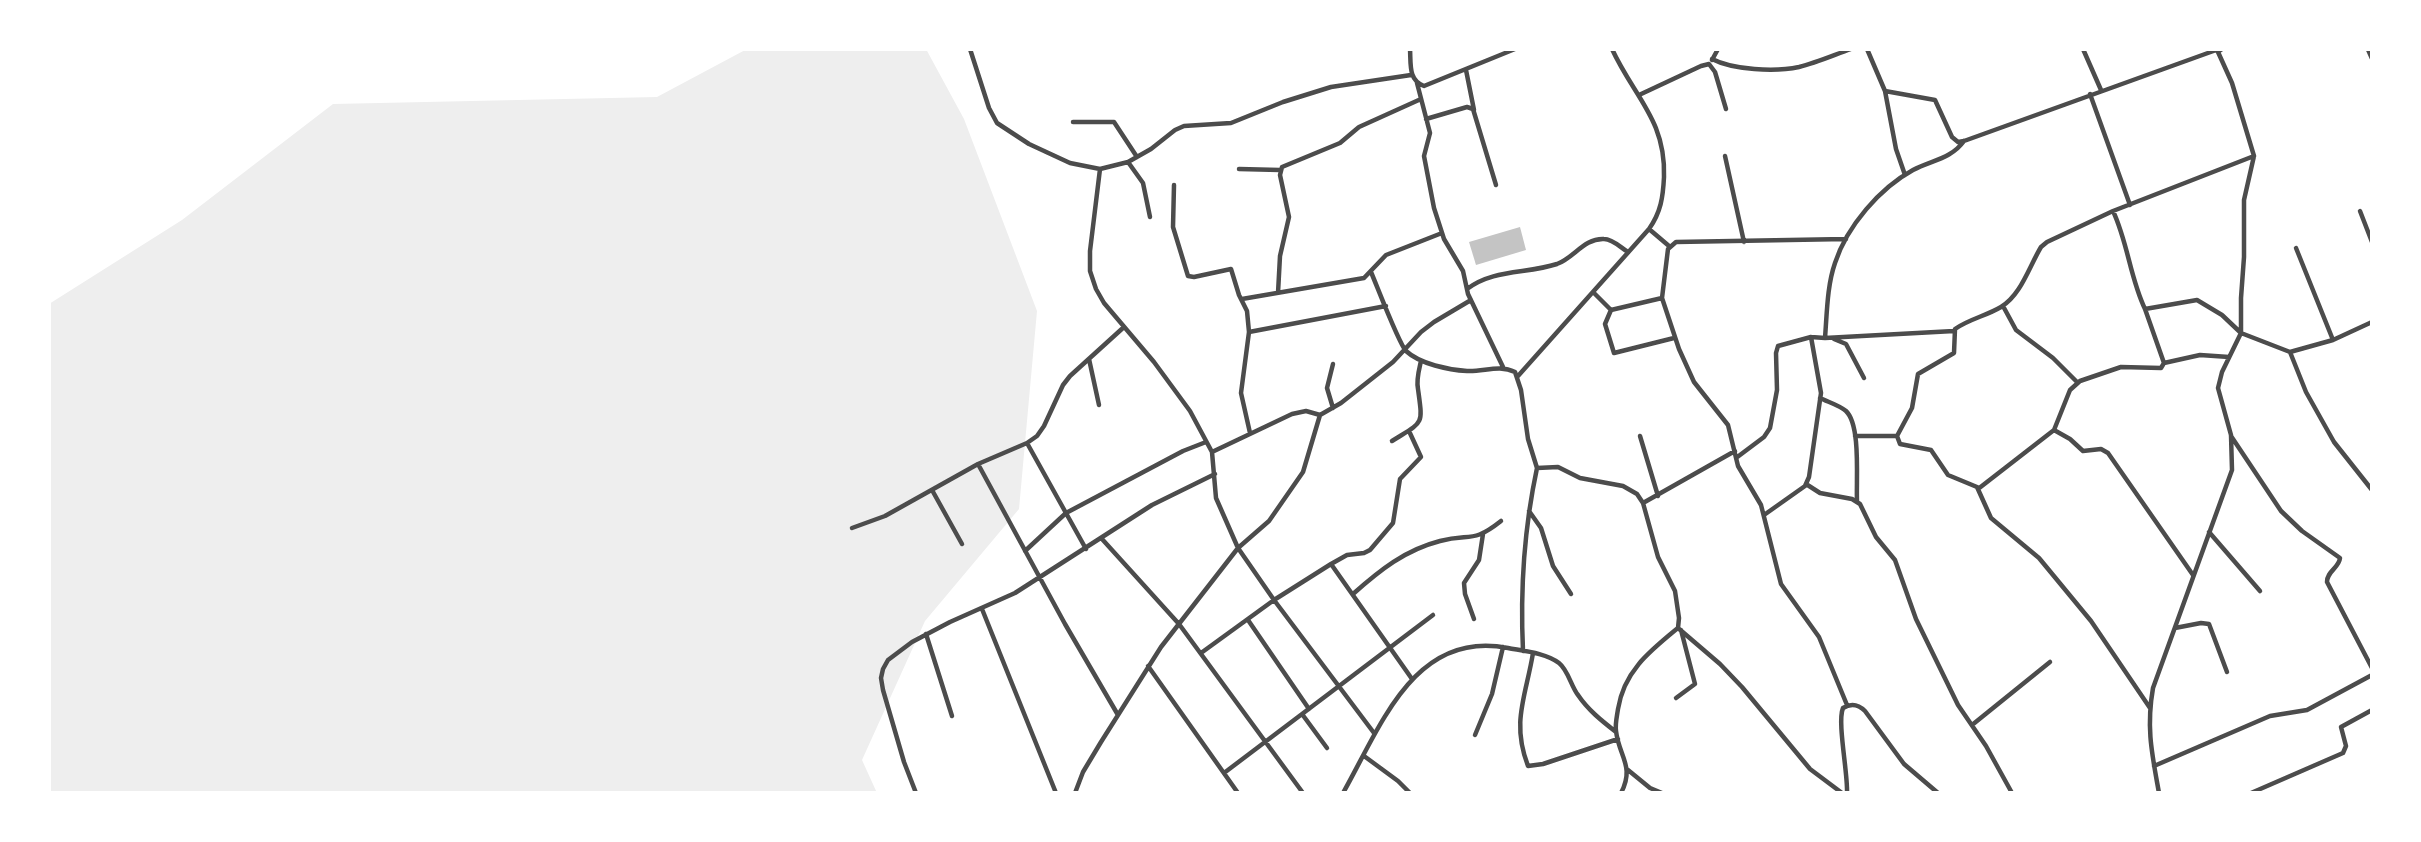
<!DOCTYPE html>
<html>
<head>
<meta charset="utf-8">
<style>
	body { margin:0 }
	#map { position:relative; width:2421px; height:842px; overflow:hidden; background:#fff; font-family:"Public Sans",sans-serif }
	canvas { display:block }
	.frame { position:absolute; inset:0; border:51px solid #fff; pointer-events:none }
</style>
</head>
<body>
<div id="map">
<canvas width="2421" height="842"></canvas>
<div class="frame"></div>
</div>
<script>
const ctx = document.querySelector('canvas').getContext('2d');
ctx.lineJoin = 'round';
function fill(path, color) {
  ctx.fillStyle = color;
  ctx.fill(path, 'evenodd');
}
function trace(path, color, width, dash) {
  ctx.strokeStyle = color;
  ctx.lineWidth = width;
  ctx.lineCap = dash ? 'butt' : 'round';
  ctx.setLineDash(dash || []);
  ctx.stroke(path);
}
fill(new Path2D(`
	M 747,49 L 926,49 L 964,119 L 1037,311 L 1019,509 L 925,621 L 862,760 L 877,793 L 49,793 L 49,304 L 182,220 L 333,104 L 657,97 Z`), '#eee');
fill(new Path2D(`
	M 1520,227 L 1526,250 L 1476,265 L 1469,242 Z`), '#c4c4c4');
trace(new Path2D(`
	M 970,49 L 989,108 L 997,123 L 1029,144 L 1070,163 L 1100,169 L 1128,162 L 1151,149 L 1175,130 L 1184,126 L 1231,123 L 1283,102 L 1331,87 L 1411,75
	M 1410,49 C 1411,64 1408,80 1424,86 L 1515,49
	M 1867,49 L 1885,91 L 1896,149 L 1905,175
	M 2083,49 L 2101,90
	M 1712,59 C 1733,70 1775,72 1799,67 C 1816,63 1834,55 1851,49
	M 1712,60 L 1718,49
	M 1466,70 L 1474,110
	M 1417,83 L 1430,133 L 1424,156 L 1434,208 L 1444,239 L 1463,271 L 1468,294 L 1503,367
	M 1885,91 L 1935,100 L 1952,137 L 1958,142 L 1964,141 L 2219,49
	M 2090,94 L 2130,205
	M 1639,95 L 1701,66 L 1709,64 L 1715,72 L 1726,109
	M 1426,119 L 1467,107 L 1473,109 L 1496,185
	M 1073,122 L 1114,122 L 1137,157
	M 1725,156 L 1744,242
	M 1128,162 L 1143,183 L 1150,217
	M 1100,169 L 1090,251 L 1090,271 L 1096,289 L 1104,303 L 1154,362 L 1190,411 L 1212,452 L 1216,498 L 1238,548 L 1274,600 L 1374,733
	M 1239,169 L 1280,170
	M 1174,185 L 1173,227 L 1188,276 L 1194,277 L 1231,269 L 1239,295 L 1247,311 L 1249,332 L 1241,393 L 1250,433
	M 2113,211 C 2128,243 2130,278 2145,309 L 2197,300 L 2222,315 L 2241,333 L 2290,352 L 2333,340 L 2372,322
	M 2360,211 L 2372,242
	M 1649,229 L 1669,246
	M 1846,239 L 1676,242 L 1668,249 L 1662,298 L 1679,349 L 1694,382 L 1728,425 L 1738,466 L 1761,505 L 1781,584 L 1819,637 L 1847,705
	M 2296,248 L 2333,340
	M 1371,272 C 1377,286 1399,344 1406,351 C 1420,364 1449,370 1467,371 C 1484,372 1499,364 1515,372 L 1521,390 L 1528,439 L 1537,468 L 1558,467 L 1580,478 L 1623,486 L 1637,494 L 1643,503 L 1658,557 L 1675,591 L 1679,618 L 1678,628 C 1650,651 1624,671 1618,709 C 1617,716 1615,724 1616,731 C 1619,757 1635,766 1621,793
	M 1467,289 C 1493,269 1526,274 1557,264 C 1574,258 1584,238 1604,239 C 1613,239 1621,248 1628,252
	M 1593,292 L 1611,310
	M 1278,293 L 1280,256 L 1289,217 L 1280,175 L 1282,167 L 1340,143 L 1359,127 L 1421,99
	M 1662,298 L 1611,310 L 1605,324 L 1614,353 L 1674,338
	M 1242,299 L 1364,278 L 1386,255 L 1442,233
	M 2003,306 L 2016,330 L 2053,358 L 2077,382
	M 2145,309 L 2164,363 L 2200,355 L 2229,357
	M 1954,331 L 1825,338 C 1827,313 1827,286 1835,263 C 1847,226 1880,188 1913,170 C 1932,160 1951,159 1964,141
	M 1249,332 L 1386,306
	M 1834,339 L 1846,344 L 1864,378
	M 2290,352 L 2306,392 L 2334,442 L 2372,490
	M 1089,359 L 1099,405
	M 1518,376 L 1649,229 C 1661,212 1663,197 1664,177 C 1666,120 1634,97 1612,49
	M 1820,398 C 1828,402 1839,405 1846,411 C 1861,425 1856,480 1857,501
	M 1333,408 L 1327,388 L 1333,364
	M 2054,430 L 2070,439 L 2083,451 L 2101,449 L 2108,453 L 2193,575
	M 1640,436 L 1658,496
	M 1855,436 L 1897,436
	M 2231,436 L 2281,511 L 2302,531 L 2340,558 C 2339,568 2327,571 2327,582 L 2372,668
	M 1392,441 C 1424,421 1423,426 1418,389 C 1416,380 1419,370 1421,361
	M 1027,443 L 1086,549
	M 1212,452 L 1292,414 L 1306,411 L 1320,415
	M 1736,458 L 1764,437 L 1770,428 L 1777,390 L 1776,353 L 1778,346 L 1811,337 L 1825,338
	M 978,464 L 1065,624 L 1118,715
	M 1806,484 L 1820,493 L 1852,499 L 1860,504 L 1876,537 L 1895,560 L 1916,619 L 1958,705 L 1986,746 L 2012,793
	M 1978,489 L 2054,430 L 2070,390 L 2080,381 L 2121,367 L 2161,368 L 2164,363
	M 932,490 L 962,544
	M 1643,503 L 1735,451
	M 1529,511 L 1541,528 L 1553,566 L 1571,594
	M 1764,515 L 1805,486 L 1809,477 L 1821,393 L 1811,337
	M 852,528 L 885,516 L 978,464 L 1027,443 L 1037,436 L 1044,426 L 1063,385 L 1070,376 L 1124,327
	M 2209,532 L 2260,591
	M 1102,539 L 1179,624 L 1303,793
	M 1025,551 L 1066,513 L 1183,451 L 1206,442
	M 1331,564 L 1412,679
	M 1353,594 C 1380,570 1405,550 1440,541 C 1471,533 1472,544 1501,521
	M 982,609 L 1056,793
	M 1474,619 L 1465,594 L 1464,583 L 1479,560 L 1483,534
	M 1248,620 L 1309,709
	M 1678,628 L 1720,664 L 1742,687 L 1810,769 L 1842,793
	M 2175,628 L 2201,623 L 2209,624 L 2227,672
	M 926,634 L 952,716
	M 1523,651 C 1520,588 1524,529 1537,468
	M 1201,653 L 1274,600 L 1331,564 L 1347,555 L 1364,553 L 1370,550 L 1393,523 L 1400,479 L 1421,457 L 1409,431
	M 1533,653 C 1526,696 1511,722 1528,766 L 1543,764 L 1618,739
	M 1148,666 L 1238,793
	M 1676,698 L 1695,684 L 1681,630
	M 2150,708 L 2091,621 L 2039,558 L 1991,518 L 1977,487 L 1948,475 L 1931,450 L 1900,444 L 1897,436 L 1912,408 L 1918,374 L 1954,353 L 1955,329 C 1969,319 1986,316 2001,307 C 2021,295 2029,267 2041,247 L 2047,242 L 2113,211 L 2254,156
	M 1302,714 L 1327,748
	M 1972,725 L 2050,662
	M 1475,735 L 1492,694 L 1503,647
	M 1364,756 L 1398,781 L 1410,793
	M 2154,766 L 2270,716 L 2307,710 L 2372,675
	M 1628,770 L 1650,788 L 1662,793
	M 1224,773 L 1433,615
	M 916,793 L 904,762 L 883,690 L 881,678 L 883,669 L 888,660 L 912,642 L 950,622 L 1015,593 L 1152,505 L 1215,474
	M 1075,793 L 1083,772 L 1101,742 L 1161,647 L 1238,548 L 1269,521 L 1303,472 L 1320,415 L 1341,403 L 1393,362 L 1421,332 L 1434,322 L 1471,300
	M 1343,793 C 1380,728 1414,629 1508,648 C 1524,651 1546,653 1559,663 C 1568,670 1571,686 1578,695 C 1588,710 1602,721 1616,732
	M 1847,793 C 1848,773 1837,722 1843,708 C 1851,703 1858,704 1865,711 L 1904,764 L 1938,793
	M 2159,793 C 2152,754 2146,728 2153,688 L 2232,470 L 2231,435 L 2218,388 L 2222,372 L 2241,333 L 2241,298 L 2244,257 L 2244,200 L 2254,156 L 2232,83 L 2218,52 L 2222,49
	M 2251,793 L 2343,753 L 2346,746 L 2341,727 L 2372,710`), '#4c4c4c', 4.5);
trace(new Path2D(`
	M 2368,49 L 2372,58`), '#4c4c4c', 5);
</script>
</body>
</html>
